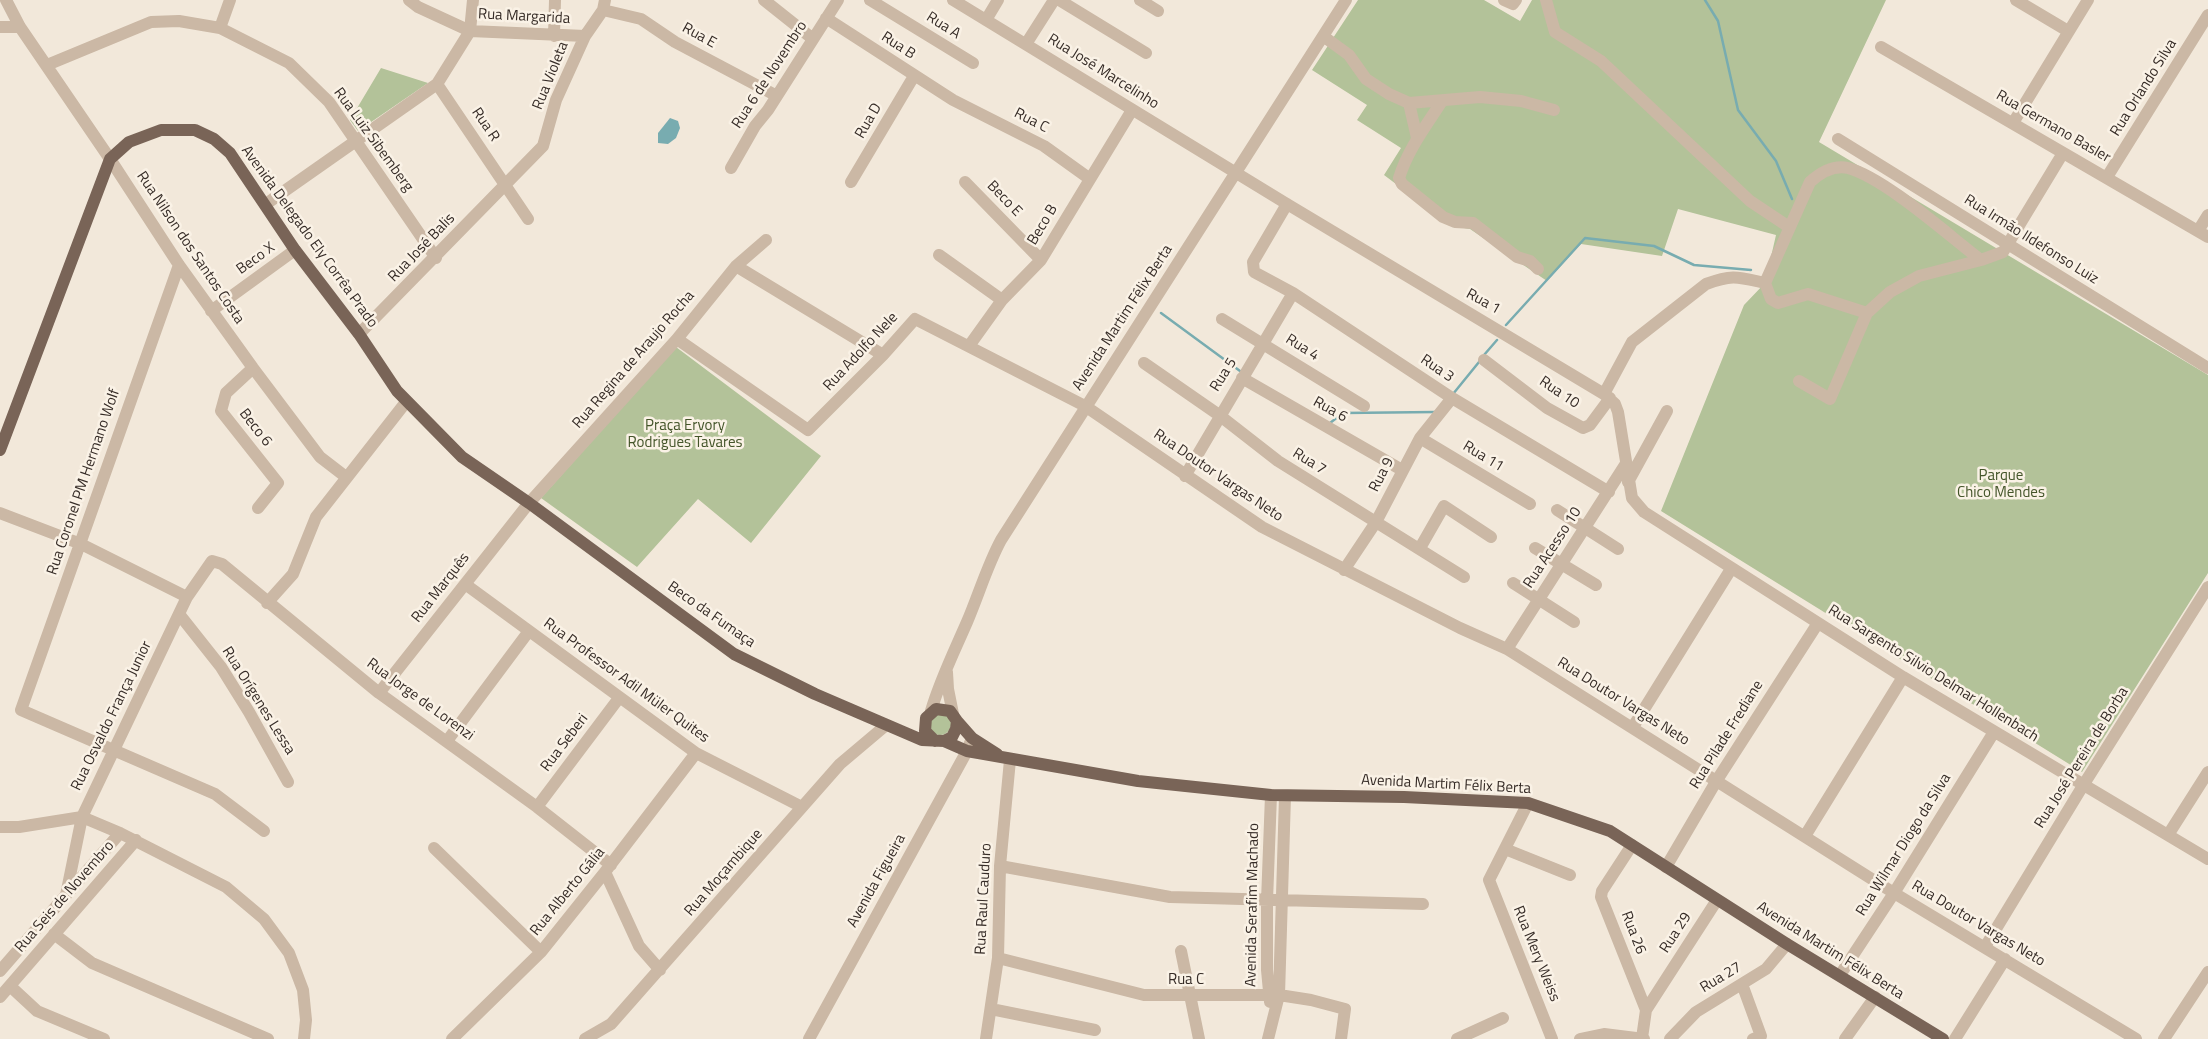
<!DOCTYPE html>
<html>
<head>
<meta charset="utf-8">
<style>
	body { margin:0 }
	canvas { display:block; background:#f2e8da }
</style>
</head>
<body>
<canvas width="2208" height="1039"></canvas>
<script>
const ctx = document.querySelector('canvas').getContext('2d');
ctx.lineJoin = 'round';
function fill(path, color) {
  ctx.fillStyle = color;
  ctx.fill(path, 'evenodd');
}
function trace(path, color, width, dash) {
  ctx.strokeStyle = color;
  ctx.lineWidth = width;
  ctx.lineCap = dash ? 'butt' : 'round';
  ctx.setLineDash(dash || []);
  ctx.stroke(path);
}
function drawText(font, color, halo, rows, align = 'center') {
  ctx.font = font + ' "Titillium Web",sans-serif';
  ctx.lineWidth = 5;
  ctx.setLineDash([]);
  ctx.textBaseline = 'middle';
  ctx.strokeStyle = halo;
  ctx.fillStyle = color;
  for (const [text, x, y, turn = 0] of rows) {
    ctx.save();
    ctx.translate(x, y);
    ctx.rotate((+turn || 0) * Math.PI / 180);
    ctx.textAlign = isNaN(turn) ? turn : align;
    if (halo) ctx.strokeText(text, 0, 0);
    ctx.fillText(text, 0, 0);
    ctx.restore();
  }
}
fill(new Path2D(`
	M 1358,0 L 1484,0 L 1520,21 L 1532,0 L 1886,0 L 1819,142 L 2208,375 L 2208,573 L 2082,772 L 1661,511 L 1744,305 L 1765,283 L 1776,235 L 1678,209 L 1662,256 L 1581,244 L 1547,281 L 1470,229 L 1452,226 L 1384,175 L 1401,148 L 1357,120 L 1367,105 L 1312,70 Z
	M 381,68 L 428,83 L 358,131 L 350,120 Z
	M 676,347 L 821,456 L 751,543 L 698,499 L 637,567 L 541,498 Z
	M929 724a11 11 0 1 1 22 0a11 11 0 1 1-22 0Z`), '#b3c299');
fill(new Path2D(`
	M 670,118 L 678,121 L 680,128 L 676,138 L 668,144 L 658,143 L 658,133 Z`), '#78acb0');
trace(new Path2D(`
	M 1705,0 L 1718,21 L 1738,110 L 1776,161 L 1792,199
	M 1161,313 L 1240,371
	M 1506,325 L 1585,238 L 1654,246 L 1694,265 L 1751,270
	M 1484,355 L 1497,340
	M 1453,394 L 1479,362
	M 1330,423 L 1343,413 L 1436,412`), '#78acb0', 2.5);
trace(new Path2D(`
	M 6,0 L 20,27 L 110,159 L 179,265 L 253,368 L 320,457 L 346,477
	M 409,0 L 418,7 L 470,31 L 585,36
	M 764,0 L 813,39
	M 870,0 L 973,63
	M 953,0 L 1287,204 L 1604,394 L 1615,404 L 1618,412 L 1632,498 L 1644,512 L 1903,677 L 2208,859
	M 1059,0 L 1146,53
	M 1140,0 L 1158,11
	M 1504,0 L 1513,4 L 1516,0
	M 1546,0 L 1555,32 L 1601,61 L 1750,201 L 1789,227
	M 2016,0 L 2068,31
	M 603,10 L 641,19 L 675,42 L 777,96
	M 826,18 L 953,100 L 1044,146 L 1090,179
	M 986,20 L 998,0
	M 0,27 L 20,27
	M 220,28 L 230,0
	M 554,36 L 555,0
	M 1323,36 L 1349,55 L 1366,79 L 1389,94 L 1409,103 L 1480,97 L 1521,101 L 1554,110
	M 1026,44 L 1054,0
	M 1881,47 L 2208,237
	M 47,65 L 151,22 L 179,21 L 220,28 L 289,63 L 329,102 L 436,258
	M 437,84 L 528,219
	M 1442,101 C 1426,126 1408,149 1399,178 L 1402,184 L 1443,217 L 1455,222 L 1473,223 L 1517,257 L 1530,261 L 1538,269
	M 1409,103 L 1417,138
	M 2013,123 L 2088,0
	M 1838,139 L 2208,368
	M 731,168 L 755,126 L 768,110 L 838,0
	M 2107,177 L 2208,15
	M 851,182 L 914,76
	M 965,182 L 1041,260
	M 266,204 L 437,84 L 470,31 L 473,0
	M 1287,204 L 1253,262 L 1254,272 L 1293,293 L 1452,398 L 1609,492
	M 2198,231 L 2208,215
	M 939,255 L 1002,300
	M 179,265 L 21,710 L 215,794 L 264,831
	M 736,266 L 883,355
	M 211,311 L 295,250
	M 1867,313 L 1808,294 L 1778,303 L 1771,299 L 1765,283 L 1810,182 C 1820,173 1834,165 1848,168 C 1885,178 1948,235 1981,260
	M 1222,319 L 1364,406
	M 359,334 L 543,146 L 556,100 L 585,36 L 603,10 L 605,0
	M 677,339 L 808,430 L 883,355 L 915,319 L 1085,406 L 1262,527 L 1460,628 L 1507,649 L 1894,893 L 2136,1039
	M 969,346 L 1002,300 L 1041,260 L 1132,110
	M 1484,360 L 1547,408 L 1583,428 L 1590,425 L 1610,398
	M 1144,363 L 1219,415 L 1278,461 L 1464,577
	M 253,368 L 226,393 L 221,411 L 278,483 L 258,508
	M 1242,378 L 1402,470
	M 1799,381 L 1830,399 L 1867,313 L 1890,292 L 1919,276 L 1981,260 L 2003,252 L 2063,153
	M 1604,394 L 1632,342 L 1706,284 C 1733,274 1738,277 1765,283
	M 1420,438 L 1530,504
	M 1185,476 L 1293,293
	M 1628,482 L 1667,411
	M 1557,510 L 1618,549
	M 0,513 L 81,544 L 187,597
	M 1420,548 L 1444,506 L 1491,537
	M 1535,548 L 1596,585
	M 1344,570 L 1376,522 L 1420,438 L 1452,398
	M 1513,583 L 1574,622
	M 465,584 L 696,753 L 802,807
	M 267,603 L 293,574 L 316,517 L 406,402
	M 179,614 L 221,667 L 249,712 L 288,782
	M 1507,649 L 1625,465
	M 947,672 L 948,689 L 953,714
	M 379,693 L 529,503 L 677,339 L 736,266 L 766,240
	M 931,711 C 940,680 954,652 967,622 C 979,594 987,566 1001,540 L 1346,0
	M 1633,727 L 1731,569
	M 447,741 L 529,631
	M 1528,803 L 1489,880 L 1552,1039
	M 537,807 L 619,698
	M 0,827 L 19,827 L 82,817 L 120,833 L 226,887 L 264,919 L 289,953 L 303,990 L 306,1020 L 304,1039
	M 2168,835 L 2208,772
	M 1805,836 L 1903,677
	M 1632,845 L 1602,891 L 1601,897 L 1646,1010 L 1642,1038
	M 434,848 L 541,952
	M 1505,849 L 1570,875
	M 1000,866 L 1170,897 L 1423,904
	M 1666,867 L 1717,780 L 1818,623
	M 605,872 L 639,946 L 660,970
	M 66,895 L 82,817 L 187,597 L 212,561 L 222,564 L 379,693 L 537,807 L 611,865
	M 54,934 L 92,963 L 268,1039
	M 1985,947 L 2084,784 L 2208,587
	M 1181,951 L 1199,1039
	M 998,958 L 1144,995 L 1279,995 L 1311,1000 L 1345,1009 L 1341,1039
	M 0,971 L 120,833
	M 1840,975 L 1894,893 L 1994,732
	M 1742,984 L 1761,1036 L 1753,1039
	M 10,986 L 37,1011 L 104,1039
	M 0,997 L 136,840
	M 1270,1002 L 1267,970 L 1267,901 L 1271,795
	M 991,1009 L 1095,1030
	M 1646,1010 L 1717,900
	M 452,1039 L 541,952 L 605,872 L 696,753
	M 585,1039 L 611,1024 L 840,764 L 885,726
	M 809,1039 L 967,751 L 972,738
	M 986,1039 L 998,958 L 1000,866 L 1010,760
	M 1268,1039 L 1279,995 L 1285,796
	M 1457,1039 L 1503,1018
	M 1580,1039 L 1604,1034 L 1644,1039
	M 1670,1039 L 1696,1012 L 1766,969 L 1787,944
	M 1845,1039 L 1875,997
	M 1955,1039 L 2005,959
	M 2164,1039 L 2208,972`), '#cbb8a5', 12);
trace(new Path2D(`
	M 0,450 L 110,159 L 129,142 L 161,130 L 195,130 L 214,139 L 230,153 L 295,250 L 359,334 L 397,391 L 462,457 L 529,503 L 734,654 L 815,694 L 922,740 L 944,741 L 952,737 L 956,729 L 957,721 L 950,711 L 936,709 L 926,718 L 925,731 L 935,741
	M 957,721 L 972,738 L 997,754
	M 944,741 L 967,751 L 1138,781 L 1271,795 L 1404,797 L 1528,803 L 1610,831 L 1787,944 L 1943,1039`), '#796457', 12);
drawText('15px', '#362c27', '#faf2e6', [
	["Rua Margarida",524,17,3],
	["Rua A",943,26,32],
	["Rua E",699,36,29],
	["Rua B",898,46,33],
	["Rua José Marcelinho",1103,72,32],
	["Rua 6 de Novembro",770,75,-57],
	["Rua Violeta",551,76,-68],
	["Rua Orlando Silva",2144,88,-58],
	["Rua D",869,121,-60],
	["Rua C",1031,121,27],
	["Rua R",485,125,56],
	["Rua Germano Basler",2053,127,30],
	["Rua Luiz Sibemberg",373,140,54],
	["Beco E",1004,199,46],
	["Beco B",1043,225,-59],
	["Avenida Delegado Ely Corrêa Prado",309,237,54],
	["Rua Irmão Ildefonso Luiz",2031,240,32],
	["Rua Nilson dos Santos Costa",190,248,56],
	["Rua José Balis",422,248,-46],
	["Beco X",256,259,-36],
	["Rua 1",1483,302,29],
	["Avenida Martim Félix Berta",1123,318,-57],
	["Rua 4",1302,348,32],
	["Rua Adolfo Nele",861,352,-47],
	["Rua Regina de Araujo Rocha",634,360,-49],
	["Rua 3",1437,369,34],
	["Rua 5",1224,375,-58],
	["Rua 10",1559,393,34],
	["Rua 6",1330,410,29],
	["Beco 6",255,428,52],
	["Rua 11",1483,457,31],
	["Rua 7",1309,462,32],
	["Rua 9",1382,475,-63],
	["Rua Doutor Vargas Neto",1218,476,34],
	["Rua Coronel PM Hermano Wolf",84,482,-71],
	["Rua Acesso 10",1553,548,-57],
	["Rua Marquês",441,588,-52],
	["Beco da Fumaça",711,615,35],
	["Rua Sargento Silvio Delmar Hollenbach",1933,674,32],
	["Rua Professor Adil Müler Quites",626,681,36],
	["Rua Jorge de Lorenzi",420,700,36],
	["Rua Orígenes Lessa",258,701,58],
	["Rua Doutor Vargas Neto",1623,702,32],
	["Rua Osvaldo França Junior",112,716,-64],
	["Rua Pilade Frediane",1727,735,-58],
	["Rua Seberi",565,743,-53],
	["Rua José Pereira de Borba",2082,758,-58],
	["Avenida Martim Félix Berta",1446,785,3],
	["Rua Wilmar Diogo da Silva",1904,845,-58],
	["Rua Moçambique",724,873,-49],
	["Avenida Figueira",877,881,-61],
	["Rua Alberto Gália",568,892,-51],
	["Rua Seis de Novembro",65,897,-49],
	["Rua Raul Cauduro",984,899,-87],
	["Avenida Serafim Machado",1253,905,-89],
	["Rua Doutor Vargas Neto",1978,924,31],
	["Rua 26",1633,933,69],
	["Rua 29",1676,933,-57],
	["Avenida Martim Félix Berta",1830,951,32],
	["Rua Mery Weiss",1536,954,68],
	["Rua 27",1721,978,-31],
	["Rua C",1186,980]
]);
drawText('15px', '#44552a', '#faf2e6', [
	["Praça Ervory",685,426],
	["Rodrigues Tavares",685,443],
	["Parque",2001,476],
	["Chico Mendes",2001,493]
]);
</script>
</body>
</html>
